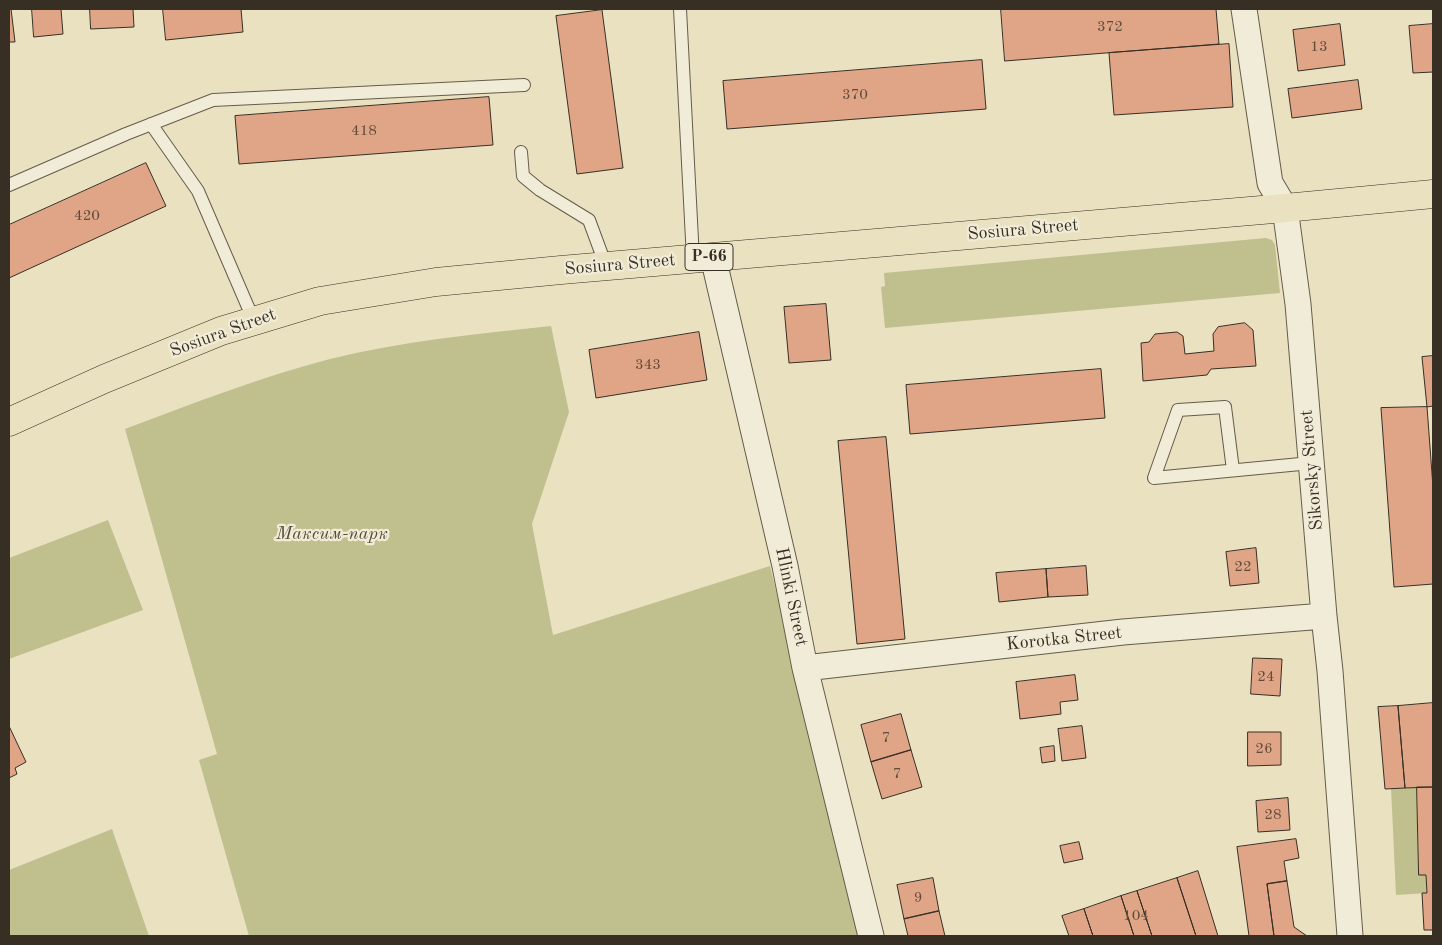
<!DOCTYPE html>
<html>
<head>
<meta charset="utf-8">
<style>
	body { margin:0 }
	#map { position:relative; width:1442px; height:945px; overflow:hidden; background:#eae1c1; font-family:"Old Standard TT",serif }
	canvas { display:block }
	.frame { position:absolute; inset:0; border:10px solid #372f24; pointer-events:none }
</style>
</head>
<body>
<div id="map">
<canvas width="1442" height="945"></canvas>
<div class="frame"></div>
</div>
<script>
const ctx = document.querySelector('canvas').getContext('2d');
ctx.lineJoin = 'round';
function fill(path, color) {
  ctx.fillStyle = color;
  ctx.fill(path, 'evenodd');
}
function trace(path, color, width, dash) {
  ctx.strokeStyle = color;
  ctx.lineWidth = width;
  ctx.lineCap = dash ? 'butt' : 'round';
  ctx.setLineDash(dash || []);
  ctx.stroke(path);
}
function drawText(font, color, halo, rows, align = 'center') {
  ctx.font = font + ' "Old Standard TT",serif';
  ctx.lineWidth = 4.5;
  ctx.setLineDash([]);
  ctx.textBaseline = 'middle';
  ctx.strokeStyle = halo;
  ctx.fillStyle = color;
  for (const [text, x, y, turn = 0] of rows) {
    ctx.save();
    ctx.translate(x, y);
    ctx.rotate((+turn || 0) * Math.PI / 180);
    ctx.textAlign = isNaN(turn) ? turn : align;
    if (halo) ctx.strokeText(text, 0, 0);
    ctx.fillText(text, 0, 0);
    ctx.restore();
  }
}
fill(new Path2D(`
	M 1266,238 L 1272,240 L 1275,245 L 1280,293 L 885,328 L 881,287 L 885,286 L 884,273 Z
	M 551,326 L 569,412 L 532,524 L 553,635 L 770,566 L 860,936 L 249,936 L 199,760 L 217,754 L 125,429 C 192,404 260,377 330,359 C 402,341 477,334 551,326 Z
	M 108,520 L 143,610 L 9,659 L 9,558 Z
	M 1417,787 L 1419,875 L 1426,875 L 1427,893 L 1396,895 L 1391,788 Z
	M 112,829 L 149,936 L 9,936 L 9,870 Z`), '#bfc08d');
const building = new Path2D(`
	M 9,9 L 11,9 L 15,42 L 9,42 Z
	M 32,9 L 61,9 L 63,34 L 34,37 Z
	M 90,9 L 133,9 L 134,27 L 91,29 Z
	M 163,9 L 241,9 L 243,32 L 166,40 Z
	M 1001,9 L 1216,9 L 1219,44 L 1005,61 Z
	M 602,10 L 623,168 L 577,174 L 556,16 Z
	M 1340,24 L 1345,65 L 1298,71 L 1293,30 Z
	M 1433,24 L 1433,72 L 1413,73 L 1409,26 Z
	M 1229,44 L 1233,107 L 1114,115 L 1109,53 Z
	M 982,60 L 986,109 L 727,129 L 723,81 Z
	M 1358,80 L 1362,109 L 1292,118 L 1288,89 Z
	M 489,97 L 493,145 L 239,164 L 235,116 Z
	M 146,163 L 166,206 L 9,278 L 9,225 Z
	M 826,304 L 831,360 L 789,363 L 784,307 Z
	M 1245,323 L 1253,330 L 1256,366 L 1211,369 L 1207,375 L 1143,381 L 1141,343 L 1149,342 L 1155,334 L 1177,332 L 1183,336 L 1185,354 L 1214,351 L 1213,334 L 1218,327 Z
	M 699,332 L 707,380 L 596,398 L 589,350 Z
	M 1433,356 L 1433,406 L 1427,407 L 1422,357 Z
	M 1101,369 L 1105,418 L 910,434 L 906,385 Z
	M 1427,407 L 1433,487 L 1433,584 L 1394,587 L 1381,408 Z
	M 886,437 L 905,639 L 857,644 L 838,441 Z
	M 1256,548 L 1259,583 L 1230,586 L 1226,552 Z
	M 1086,566 L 1088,595 L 1048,597 L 1046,569 Z
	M 1046,569 L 1048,597 L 999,602 L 996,573 Z
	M 1253,658 L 1282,659 L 1280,696 L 1251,694 Z
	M 1075,675 L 1078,700 L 1060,702 L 1061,714 L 1020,719 L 1016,682 Z
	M 1433,703 L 1433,787 L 1405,788 L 1398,706 Z
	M 1398,706 L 1405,788 L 1385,789 L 1378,707 Z
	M 901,714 L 911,750 L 871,762 L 861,725 Z
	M 9,726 L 26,762 L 15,768 L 17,774 L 9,778 Z
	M 1082,726 L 1086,758 L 1062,761 L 1058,729 Z
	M 1248,732 L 1281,732 L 1281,765 L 1248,766 Z
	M 1054,746 L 1055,761 L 1042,763 L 1040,748 Z
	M 911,750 L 922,787 L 882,799 L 871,762 Z
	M 1417,787 L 1433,787 L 1433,930 L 1424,930 L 1422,893 L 1427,893 L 1426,875 L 1419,875 Z
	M 1288,798 L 1290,830 L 1258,832 L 1256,801 Z
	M 1296,839 L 1299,858 L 1284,861 L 1287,881 L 1267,884 L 1274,936 L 1249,936 L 1237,847 Z
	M 1079,842 L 1083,859 L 1064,863 L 1060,846 Z
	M 1198,871 L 1218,936 L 1196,936 L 1177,878 Z
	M 933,878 L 939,911 L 904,919 L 897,885 Z
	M 1177,878 L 1196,936 L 1152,936 L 1137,891 Z
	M 1287,881 L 1294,927 L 1307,936 L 1274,936 L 1267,884 Z
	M 1137,891 L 1152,936 L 1134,936 L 1121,896 Z
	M 1121,896 L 1134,936 L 1093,936 L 1084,909 Z
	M 1084,909 L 1093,936 L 1069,936 L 1062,916 Z
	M 939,911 L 945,936 L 908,936 L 904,919 Z`);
fill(building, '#e0a586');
trace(building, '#372f24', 1);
const lane = new Path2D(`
	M 680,9 L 693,259
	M 151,124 L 198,191 L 254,321
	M 521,152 L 523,176 L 540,190 L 589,220 L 606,266
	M 9,185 L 126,134 L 213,100 L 524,85
	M 1233,470 L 1225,407 L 1178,410 L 1154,478 L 1311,463`);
const street = new Path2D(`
	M 1244,9 L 1270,183 L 1285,208 L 1298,304 L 1324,616 L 1330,671 L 1350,936
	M 713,257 L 785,566 L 805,668 L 871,936
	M 805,668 L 1123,632 L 1324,616`);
const primary = new Path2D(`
	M 9,422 L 104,379 L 221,331 L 320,301 L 436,282 L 561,270 L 1285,208 L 1433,194`);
trace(lane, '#645c4b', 14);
trace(street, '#645c4b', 27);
trace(primary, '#372f24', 29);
trace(lane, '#f1ecd7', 12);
trace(street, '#f1ecd7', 25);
trace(primary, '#eae1c1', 28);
drawText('15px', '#614c3c', null, [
	["372",1110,27],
	["13",1319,47],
	["370",855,95],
	["418",364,131],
	["420",87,216],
	["343",648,365],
	["22",1243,567],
	["24",1266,677],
	["7",886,738],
	["26",1264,749],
	["7",897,774],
	["28",1273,815],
	["9",918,898],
	["104",1136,916]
]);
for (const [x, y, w] of [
	[709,257,48]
]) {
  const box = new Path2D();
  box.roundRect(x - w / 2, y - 13.5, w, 27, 4);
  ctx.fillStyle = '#f1ecd7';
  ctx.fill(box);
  trace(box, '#372f24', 1);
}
drawText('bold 16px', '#372f24', null, [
	["Р-66",709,257]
]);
drawText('18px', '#372f24', '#f1ecd7', [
	["Sosiura Street",1023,230,-5],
	["Sosiura Street",620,265,-5],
	["Sosiura Street",223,333,-20],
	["Sikorsky Street",1312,470,-95],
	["Hlinki Street",791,597,78],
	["Korotka Street",1064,639,-6]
]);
drawText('italic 18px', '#524c39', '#f1ecd7', [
	["Максим-парк",332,534]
]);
</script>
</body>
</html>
